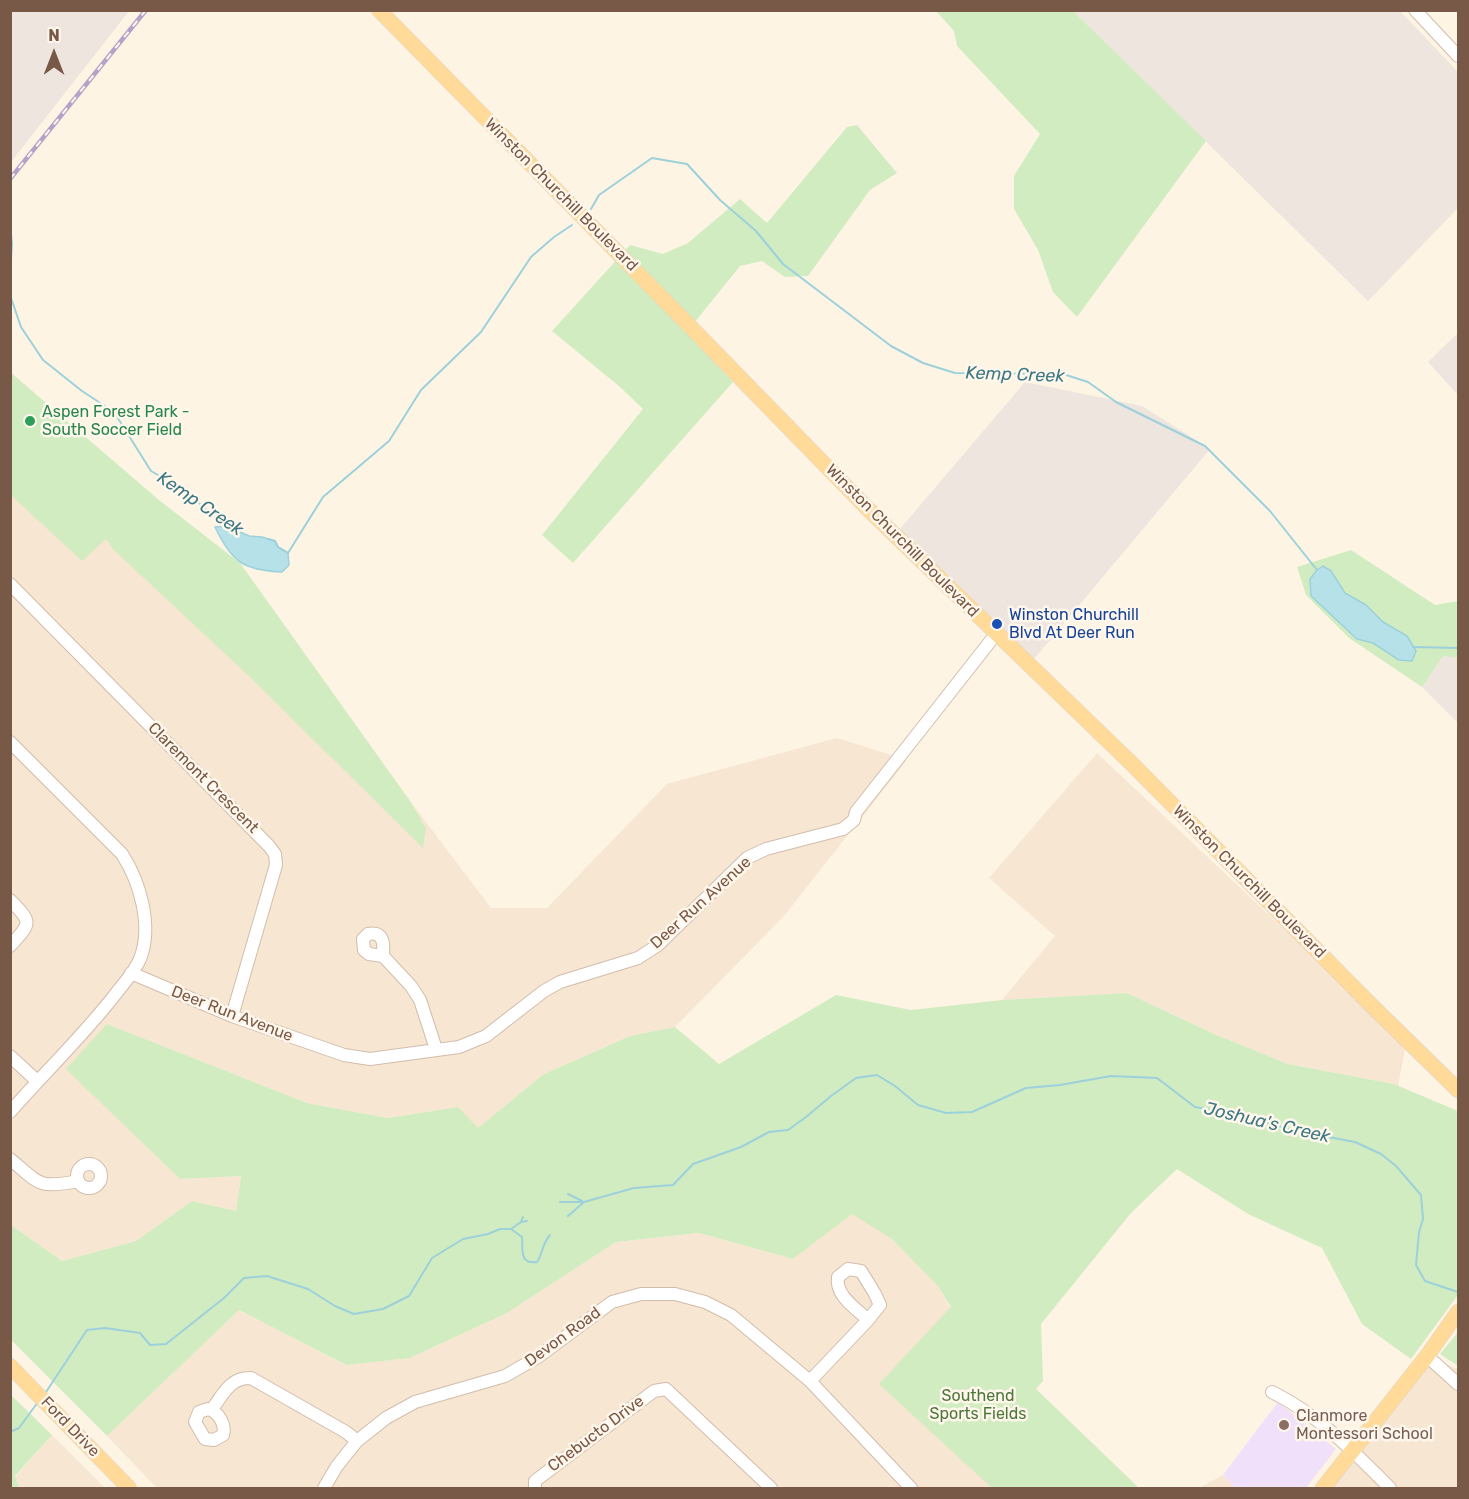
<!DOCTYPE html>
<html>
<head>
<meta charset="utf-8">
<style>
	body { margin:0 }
	#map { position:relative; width:1469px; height:1499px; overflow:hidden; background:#fef4e4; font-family:Rubik,sans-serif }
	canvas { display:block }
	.frame { position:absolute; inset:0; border:12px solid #785948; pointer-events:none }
	.north { position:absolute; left:24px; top:24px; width:60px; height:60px; -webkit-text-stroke:4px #fff7eb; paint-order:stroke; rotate:0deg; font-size:16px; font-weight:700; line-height:24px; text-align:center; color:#785948 }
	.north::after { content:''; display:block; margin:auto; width:21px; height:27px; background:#785948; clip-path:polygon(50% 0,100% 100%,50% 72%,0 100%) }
</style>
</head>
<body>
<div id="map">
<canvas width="1469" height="1499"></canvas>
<div class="frame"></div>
<div class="north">N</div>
</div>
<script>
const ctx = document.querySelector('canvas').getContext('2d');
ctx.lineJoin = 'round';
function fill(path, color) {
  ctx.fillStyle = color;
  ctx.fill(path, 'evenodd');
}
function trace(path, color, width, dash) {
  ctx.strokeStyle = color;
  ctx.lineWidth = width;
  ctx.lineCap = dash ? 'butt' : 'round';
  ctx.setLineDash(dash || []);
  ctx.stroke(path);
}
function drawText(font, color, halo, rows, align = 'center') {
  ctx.font = font + ' Rubik,sans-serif';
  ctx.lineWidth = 5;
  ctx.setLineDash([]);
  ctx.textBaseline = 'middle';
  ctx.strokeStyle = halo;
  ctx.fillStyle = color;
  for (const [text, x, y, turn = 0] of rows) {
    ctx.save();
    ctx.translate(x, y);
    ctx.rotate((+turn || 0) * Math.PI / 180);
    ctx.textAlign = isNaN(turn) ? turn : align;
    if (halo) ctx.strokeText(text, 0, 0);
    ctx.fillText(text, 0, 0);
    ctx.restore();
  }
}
fill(new Path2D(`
	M 10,372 L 177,517 L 240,563 L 410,801 L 491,908 L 547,908 L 667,784 L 837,738 L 907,760 L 784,916 L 675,1027 L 630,1036 L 544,1074 L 478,1129 L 458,1107 L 388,1118 L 307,1103 L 107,1024 L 138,1138 L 180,1179 L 241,1176 L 236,1211 L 192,1201 L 136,1241 L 62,1261 L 11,1225 Z
	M 1097,753 L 1406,1044 L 1398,1086 L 1394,1084 L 1288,1064 L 1214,1034 L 1127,993 L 1002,1000 L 1055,936 L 989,878 Z
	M 852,1213 L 892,1239 L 937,1285 L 950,1307 L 1139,1488 L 157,1488 L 107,1436 L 239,1310 L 345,1365 L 410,1358 L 507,1313 L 616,1242 L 699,1233 L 793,1259 Z
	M 1427,1356 L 1458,1369 L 1458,1488 L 1323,1488 Z
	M 52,1435 L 105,1488 L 19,1488 L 15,1477 Z
	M 1223,1475 L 1235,1488 L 1199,1488 Z`), '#f6e6d2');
fill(new Path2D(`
	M 11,10 L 129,11 L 11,162 L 10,11 Z
	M 1073,11 L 1400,11 L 1458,72 L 1458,208 L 1368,301 Z
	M 1458,333 L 1458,395 L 1428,362 Z
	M 1025,382 L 1142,406 L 1210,449 L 1034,659 L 900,529 Z
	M 1443,656 L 1458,658 L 1458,723 L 1422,687 Z`), '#ede5de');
fill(new Path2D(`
	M 1278,1402 L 1336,1449 L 1306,1488 L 1235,1488 L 1223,1475 Z`), '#f1e0fa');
fill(new Path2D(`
	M 936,11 L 1073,11 L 1206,141 L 1077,317 L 1053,292 L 1038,250 L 1014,209 L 1014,176 L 1040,134 L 957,46 L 954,31 Z
	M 857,125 L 897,173 L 870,190 L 808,276 L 785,277 L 762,261 L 740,266 L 686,333 L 733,382 L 573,563 L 542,535 L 643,409 L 620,387 L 552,331 L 630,245 L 663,254 L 688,243 L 740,199 L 767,223 L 847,127 Z
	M 10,372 L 159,500 L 240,563 L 410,801 L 423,823 L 418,819 L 426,827 L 423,848 L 250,677 L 114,550 L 106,539 L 82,561 L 11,495 Z
	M 1351,550 L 1435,605 L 1458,601 L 1458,658 L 1443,656 L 1422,687 L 1349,638 L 1306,595 L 1297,567 Z
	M 1127,993 L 1214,1034 L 1288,1064 L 1394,1084 L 1458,1111 L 1458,1295 L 1411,1359 L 1362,1324 L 1322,1248 L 1248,1214 L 1177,1169 L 1131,1213 L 1041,1324 L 1043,1381 L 1036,1389 L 1139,1488 L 992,1488 L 879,1384 L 951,1307 L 937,1285 L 892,1239 L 852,1214 L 793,1259 L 699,1233 L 616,1242 L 507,1313 L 410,1358 L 346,1365 L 239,1310 L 107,1436 L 11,1340 L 11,1225 L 62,1261 L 136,1241 L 192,1201 L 236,1211 L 241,1176 L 180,1179 L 66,1069 L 107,1024 L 307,1103 L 388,1118 L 458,1107 L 478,1128 L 544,1074 L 630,1036 L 675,1027 L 719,1064 L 836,995 L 911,1010 L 1002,1000 Z
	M 1458,1332 L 1458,1366 L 1440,1354 Z
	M 10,1394 L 52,1435 L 15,1476 L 19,1488 L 11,1488 Z`), '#d2ecc1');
const water = new Path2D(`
	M 227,526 L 249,536 L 262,537 L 275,541 L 278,547 L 288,553 L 289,565 L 282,572 C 244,570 232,563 215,527 Z
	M 1323,566 L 1331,571 L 1345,593 L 1366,605 L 1383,622 L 1407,636 L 1416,651 L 1412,661 L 1399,660 L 1373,643 L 1357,639 L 1311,596 L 1310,579 L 1317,570 Z`);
fill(water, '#b7e1e8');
trace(water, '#9cd1db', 1.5);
trace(new Path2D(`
	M 591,209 L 599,195 L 652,158 L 687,164 L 720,200 L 756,231 L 783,264 L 891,346 L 923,363 L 955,373 L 1063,374 L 1088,382 L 1116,402 L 1205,446 L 1270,511 L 1317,570
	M 10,224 L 12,244 L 10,275
	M 10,295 L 21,327 L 43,360 L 82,391 L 114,412 L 151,471 L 187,492 L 213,516 L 232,528
	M 268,539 L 275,541 L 278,547 L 288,553 L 323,497 L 389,441 L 421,390 L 481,332 L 531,257 L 554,237 L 572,225
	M 1413,647 L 1458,648
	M 568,1194 L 582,1201
	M 560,1202 L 584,1202
	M 568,1216 L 584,1202 L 634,1188 L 673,1185 L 693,1164 L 741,1147 L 769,1132 L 788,1130 L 806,1117 L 831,1096 L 856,1078 L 877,1075 L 895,1086 L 918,1105 L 946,1113 L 972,1112 L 1026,1088 L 1060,1085 L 1111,1076 L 1157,1078 L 1195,1107 L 1247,1116 L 1291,1130 L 1355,1142 L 1381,1154 L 1396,1166 L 1421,1195 L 1423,1219 L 1419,1232 L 1416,1265 L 1425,1281 L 1458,1292
	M 521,1222 L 527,1221
	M 511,1229 L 521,1222 L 523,1217
	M 46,1392 L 87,1330 L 105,1328 L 140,1333 L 150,1345 L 166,1344 L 224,1298 L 244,1278 L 267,1276 L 308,1289 L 335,1306 L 354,1314 L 383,1309 L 409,1296 L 432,1258 L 463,1239 L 488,1234 L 500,1229 L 511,1229 L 522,1237 C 523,1249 519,1265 537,1262 C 543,1253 542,1244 550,1235
	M 10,1432 L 19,1428 L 38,1402`), '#9cd1db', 2);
const minor = new Path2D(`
	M 1415,10 L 1458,56
	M 10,584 L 269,846 L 275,854 L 276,865 L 232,1016
	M 10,742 L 122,854 C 140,882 153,926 140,959 C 134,973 123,984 114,996 C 82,1037 44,1073 10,1112
	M 10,900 C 33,923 31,923 10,946
	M 368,934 C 384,931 384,944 383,956 L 369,954 L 364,950 L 363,939 Z
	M 383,956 L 411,986 L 420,1000 L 436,1049
	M 131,973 L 232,1016 L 344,1055 L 370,1059 L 459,1047 L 486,1036 L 544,991 L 560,982 L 638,958 L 658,945 L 747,858 L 766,849 L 843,829 L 854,820 L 856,812 L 996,634
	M 10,1056 L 37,1081
	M 10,1159 C 40,1184 38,1189 78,1181
	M77 1176a12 12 0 1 1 24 0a12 12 0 1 1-24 0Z
	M 1427,1356 L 1458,1384
	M 810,1381 L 868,1320 L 880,1305 L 875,1294 L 861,1271 L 848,1269 L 838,1277 C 835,1296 856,1308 868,1320
	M 1272,1392 C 1319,1415 1354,1452 1390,1488
	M 208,1409 C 219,1412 226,1425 223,1435 L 214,1440 L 205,1439 L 195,1422 L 199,1412 Z
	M 212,1409 C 223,1395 230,1377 251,1378 L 346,1432 L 357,1441
	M 324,1488 L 337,1466 L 357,1441 L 386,1418 L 415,1402 L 505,1376 L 538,1357 L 612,1302 L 641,1294 L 675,1294 L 705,1302 L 731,1315 L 810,1381 L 911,1488
	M 535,1488 L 535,1481 L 654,1391 L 666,1389 L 771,1488`);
const major = new Path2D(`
	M 379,10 L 674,310 L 869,510 L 1131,763 L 1374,1008 L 1458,1090
	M 10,1366 L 129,1488
	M 1323,1488 L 1427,1356 L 1458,1312`);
trace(minor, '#d2bdac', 14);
trace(major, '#dcd4cf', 16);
trace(minor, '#fff', 12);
trace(major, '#ffda99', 15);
const rail = new Path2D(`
	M 10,179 L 146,10`);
trace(rail, '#b6a1c8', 4.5);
trace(rail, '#fff7eb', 2, [7]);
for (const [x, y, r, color] of [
	[30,421,6,"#2e9e5b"],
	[997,624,6,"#1a4fb4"],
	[1284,1425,6,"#8d6e63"]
]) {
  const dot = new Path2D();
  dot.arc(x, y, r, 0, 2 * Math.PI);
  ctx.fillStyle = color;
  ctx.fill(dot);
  trace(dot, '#fff7eb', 2);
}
drawText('16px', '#785948', '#fff7eb', [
	["Winston Churchill Boulevard",561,195,45],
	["Winston Churchill Boulevard",902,541,45],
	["Claremont Crescent",203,778,45],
	["Winston Churchill Boulevard",1249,882,45],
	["Deer Run Avenue",701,903,-42],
	["Deer Run Avenue",232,1014,21],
	["Devon Road",563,1337,-36],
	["Ford Drive",70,1427,46],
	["Chebucto Drive",596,1434,-37]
]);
drawText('16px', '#27864d', '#fff7eb', [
	["Aspen Forest Park -",42,412],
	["South Soccer Field",42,430]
], 'left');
drawText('16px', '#164399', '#fff7eb', [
	["Winston Churchill",1009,615],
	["Blvd At Deer Run",1009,633]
], 'left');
drawText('16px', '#4d783c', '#fff7eb', [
	["Southend",978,1396],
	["Sports Fields",978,1414]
]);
drawText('16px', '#785e54', '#fff7eb', [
	["Clanmore",1296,1416],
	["Montessori School",1296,1434]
], 'left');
drawText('italic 18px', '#3d7985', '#fff7eb', [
	["Kemp Creek",1015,375,2],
	["Kemp Creek",200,504,34],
	["Joshua's Creek",1267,1123,13]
]);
</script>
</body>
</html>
